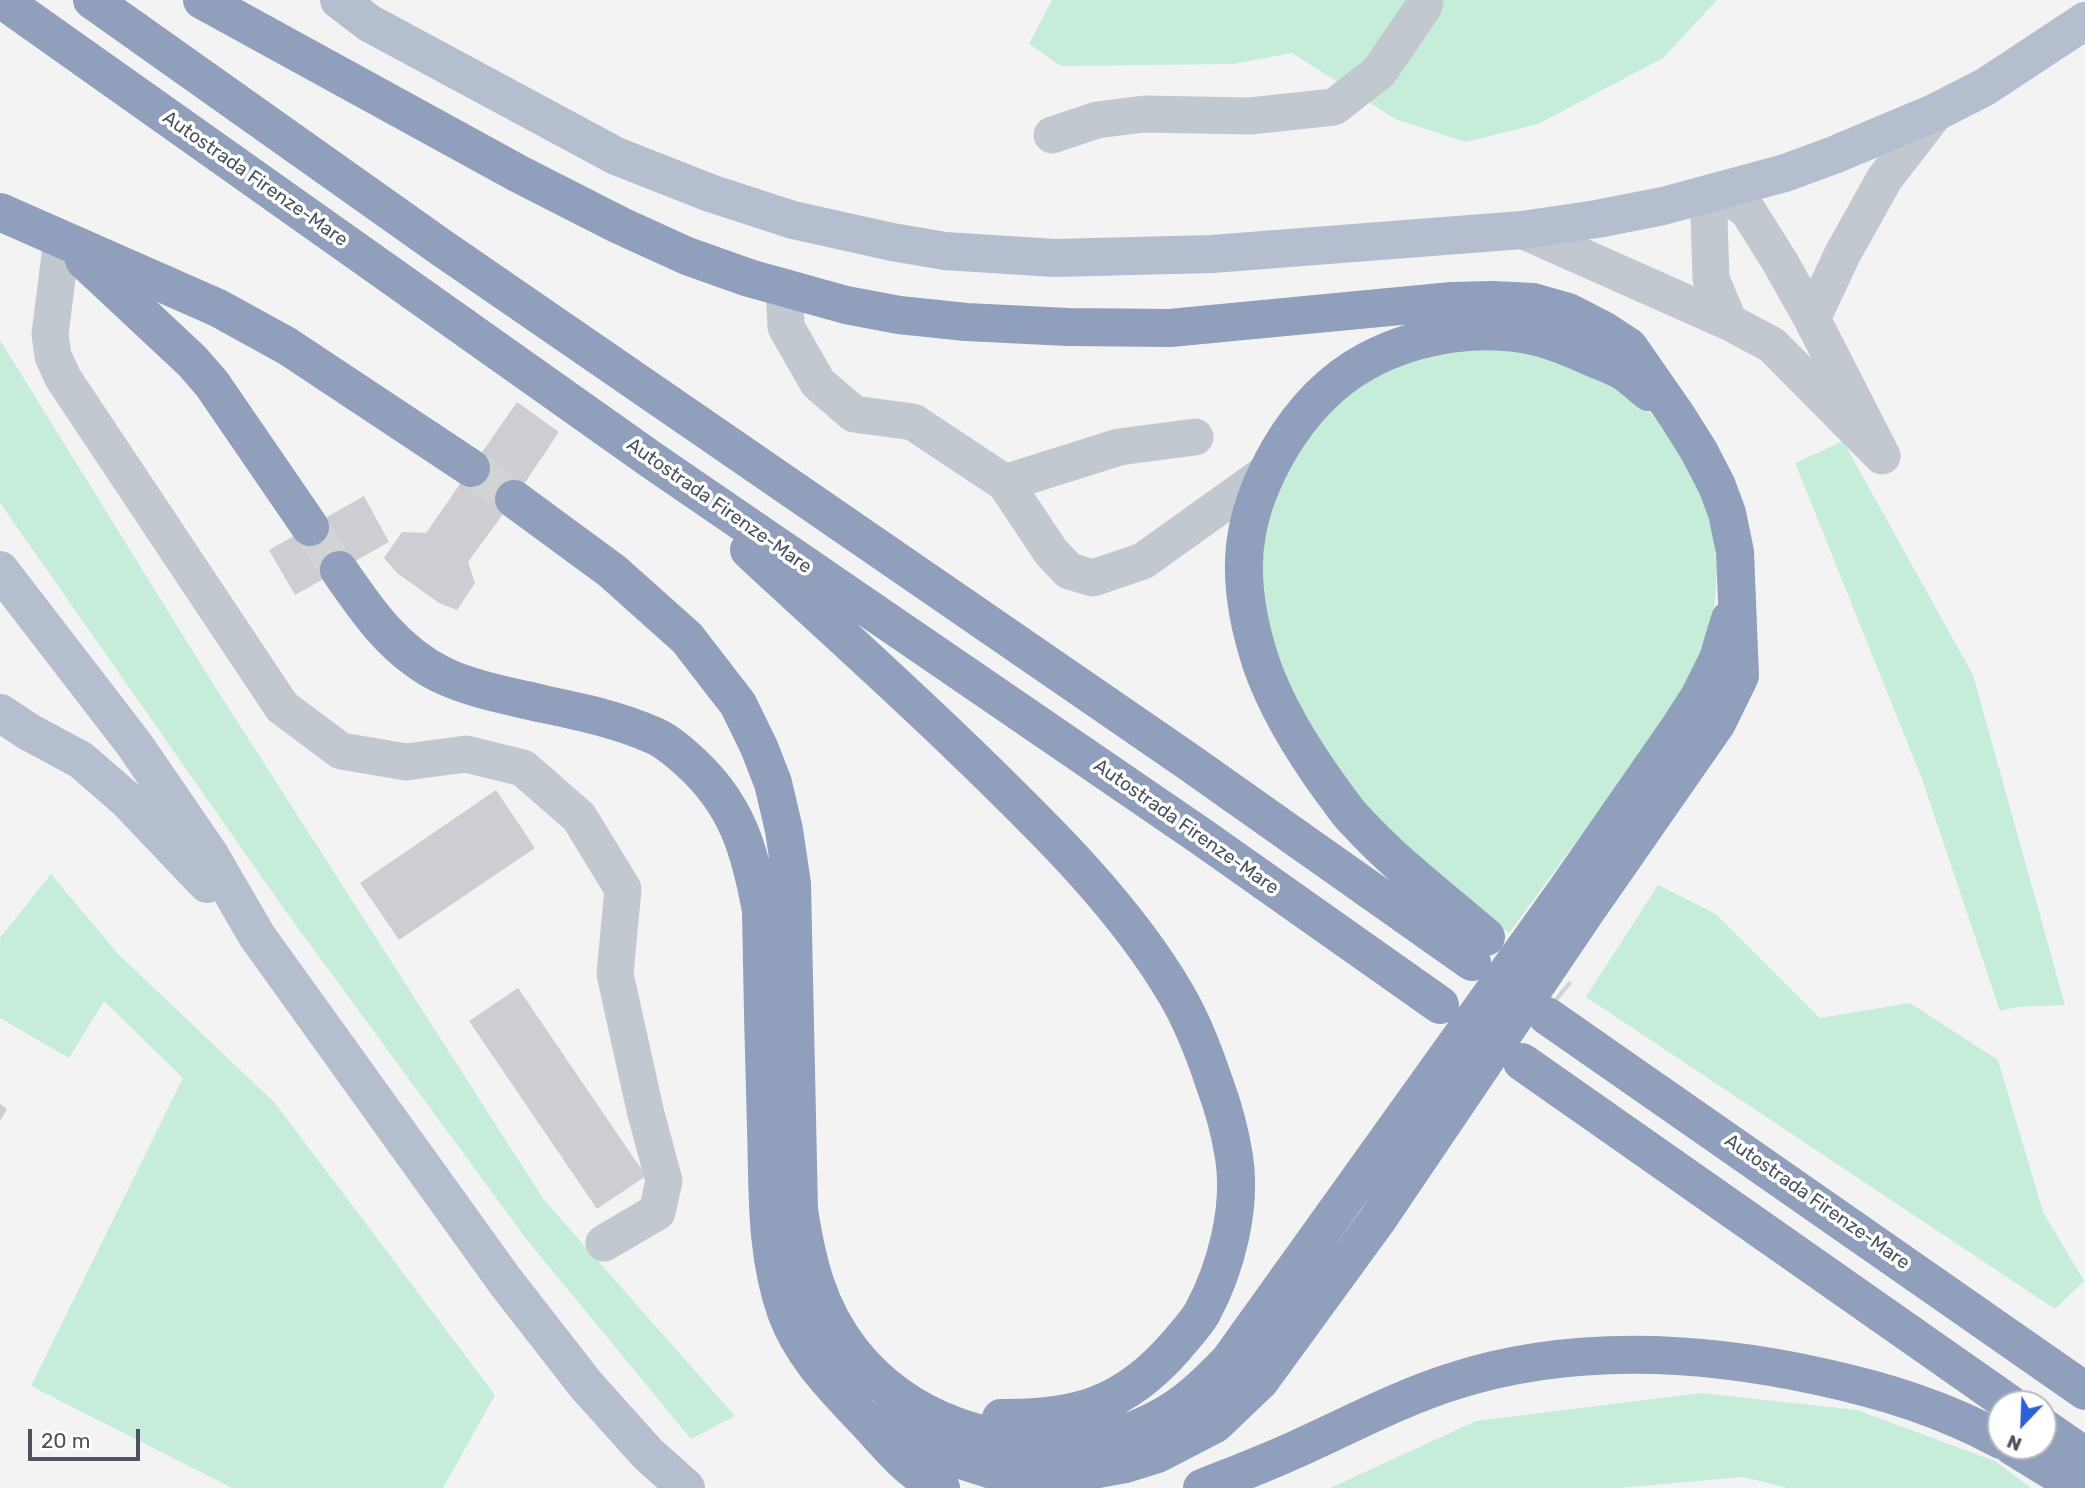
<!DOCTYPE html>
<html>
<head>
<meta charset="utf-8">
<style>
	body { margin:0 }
	#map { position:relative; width:2085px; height:1488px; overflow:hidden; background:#f4f3f3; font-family:Rubik,sans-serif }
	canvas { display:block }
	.north { position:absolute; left:1987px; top:1390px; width:70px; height:70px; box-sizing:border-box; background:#fff; border:2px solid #b7babf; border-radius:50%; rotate:203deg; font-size:19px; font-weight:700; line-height:28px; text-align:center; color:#4c535e }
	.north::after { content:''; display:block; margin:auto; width:24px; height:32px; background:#2c60d5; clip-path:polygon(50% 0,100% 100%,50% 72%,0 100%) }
	.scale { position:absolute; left:28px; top:1429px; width:112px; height:32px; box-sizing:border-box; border:4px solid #4c535e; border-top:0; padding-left:9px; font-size:21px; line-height:24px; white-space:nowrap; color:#4c535e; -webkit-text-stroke:5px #fff; paint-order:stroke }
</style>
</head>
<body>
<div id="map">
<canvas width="2085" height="1488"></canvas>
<div class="north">N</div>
<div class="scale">20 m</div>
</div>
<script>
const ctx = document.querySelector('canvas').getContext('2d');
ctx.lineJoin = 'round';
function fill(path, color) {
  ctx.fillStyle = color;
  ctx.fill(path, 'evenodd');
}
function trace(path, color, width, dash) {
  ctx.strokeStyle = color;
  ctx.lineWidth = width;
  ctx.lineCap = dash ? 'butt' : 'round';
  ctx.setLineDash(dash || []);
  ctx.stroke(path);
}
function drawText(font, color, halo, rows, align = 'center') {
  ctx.font = font + ' Rubik,sans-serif';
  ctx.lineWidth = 7;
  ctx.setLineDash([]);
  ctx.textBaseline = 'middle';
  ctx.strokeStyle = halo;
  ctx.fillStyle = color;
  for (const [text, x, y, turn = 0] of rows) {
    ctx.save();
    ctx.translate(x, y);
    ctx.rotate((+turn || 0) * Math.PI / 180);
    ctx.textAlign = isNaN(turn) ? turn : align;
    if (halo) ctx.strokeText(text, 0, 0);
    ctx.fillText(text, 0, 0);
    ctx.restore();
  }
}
fill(new Path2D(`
	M 1052,0 L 1717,0 L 1663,58 L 1538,124 L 1466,142 L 1395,119 L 1292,53 L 1233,64 L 1061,66 L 1029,44 Z
	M 0,340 L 205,671 L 544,1200 L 735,1416 L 691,1439 L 527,1240 L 284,909 L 0,503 Z
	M 1480,345 L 1585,366 L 1644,406 L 1668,433 L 1703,496 L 1712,530 L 1717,566 L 1715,602 L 1708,637 L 1695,671 L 1615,789 L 1509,933 L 1459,896 L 1381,826 L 1317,748 L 1272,651 L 1259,580 L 1267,509 L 1298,444 L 1347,393 L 1410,358 Z
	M 1843,441 L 1973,675 L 2065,1005 L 2017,1007 L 2000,1011 L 1922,779 L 1795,463 Z
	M 51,874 L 118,954 L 275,1103 L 495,1395 L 443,1488 L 232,1488 L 31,1386 L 183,1078 L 104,1001 L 69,1058 L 0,1018 L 0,938 Z
	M 1658,885 L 1716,914 L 1820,1018 L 1910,1003 L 1998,1060 L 2043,1212 L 2084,1281 L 2055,1309 L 1586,997 Z
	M 1702,1393 L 1857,1410 L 1995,1461 L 2031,1488 L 1788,1488 L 1743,1477 L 1619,1488 L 1330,1488 L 1476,1421 Z`), '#c6edda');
fill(new Path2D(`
	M 517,402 L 559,432 L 514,499 L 468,562 L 475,583 L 457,610 L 439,603 L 397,573 L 384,558 L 402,532 L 426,533 Z
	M 364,496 L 389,542 L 295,595 L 269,550 Z
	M 496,790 L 535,848 L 399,940 L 360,883 Z
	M 518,988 L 646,1176 L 597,1209 L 469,1021 Z
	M 0,1104 L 7,1109 L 0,1121 Z`), '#cdced4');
trace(new Path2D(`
	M 471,468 L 514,499
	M 310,527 L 339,570
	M 1513,959 L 1560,998`), '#d2d3d5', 38, [38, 19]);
trace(new Path2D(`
	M 1052,135 L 1097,120 L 1144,114 L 1250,116 L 1334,107 L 1379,72 L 1424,6 L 1425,0
	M 1522,230 L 1729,322 L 1772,345 L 1882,456 L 1812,319 L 1843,253 L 1885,178 L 1936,112
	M 62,239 L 50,334 L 53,356 L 63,378 L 282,707 L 341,751 L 406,762 L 466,754 L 523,768 L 579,817 L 623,889 L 615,974 L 645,1110 L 664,1181 L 657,1212 L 604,1243
	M 784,287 L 786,327 L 818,383 L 854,414 L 913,422 L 1005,483 L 1119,447 L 1195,437
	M 1729,322 L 1711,279 L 1709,217 L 1722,191 L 1748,211 L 1780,262 L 1812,319
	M 1005,483 L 1051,552 L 1069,571 L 1093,578 L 1143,561 L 1266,473`), '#c2c8cf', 37);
trace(new Path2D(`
	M 339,0 L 369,23 L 616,156 L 710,193 L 793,220 L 892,242 L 945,251 L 1055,258 L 1212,254 L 1522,230 L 1597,219 L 1663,206 L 1785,173 L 1834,155 L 1936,112 L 1985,87 L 2085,21
	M 0,570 L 134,744 L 210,855 L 257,936 L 505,1281 L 586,1385 L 648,1454 L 686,1488
	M 0,713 L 29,732 L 81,760 L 127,800 L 207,884`), '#b5bece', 38);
trace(new Path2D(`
	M 2,0 L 653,461 L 1202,837 L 1440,1005
	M 92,0 L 442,248 L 1186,760 L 1472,962
	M 202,0 L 519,174 L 619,225 L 687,256 L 749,278 L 846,305 L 899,315 L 966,322 L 1068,327 L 1170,328 L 1452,301 L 1493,300 L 1533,302 L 1568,312 L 1603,330 L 1629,347 L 1677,416 L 1699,451 L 1717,486 L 1727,513 L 1735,552 L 1740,676 L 1717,723 L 1587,910 L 1378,1219 L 1260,1381 L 1215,1424 L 1157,1454 L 1125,1464 L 1077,1473 L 1033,1474 L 992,1470 L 920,1447 L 864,1418
	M 0,212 L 218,308 L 287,346 L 471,468
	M 84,260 L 192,361 L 212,384 L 310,527
	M 514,499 L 612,571 L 687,638 L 738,704 L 759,747 L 773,783 L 784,830 L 792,884 L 799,1210 C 807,1262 818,1309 852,1352 C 906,1420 994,1450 1079,1441 C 1100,1438 1122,1436 1141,1427 C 1180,1410 1200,1391 1229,1361 L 1565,892 L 1679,728 L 1699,697 L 1718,659 L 1730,619
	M 749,550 C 821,617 894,682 964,750 C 1039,823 1123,903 1176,994 C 1192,1021 1204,1052 1214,1082 C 1223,1106 1230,1131 1234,1157 C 1242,1207 1226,1269 1202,1313 C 1195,1325 1185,1335 1176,1346 C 1125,1405 1076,1419 1001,1418
	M 339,570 C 367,611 395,652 442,675 C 474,690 509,696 543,704 C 582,712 619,720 655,736 C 668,742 679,752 689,761 C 737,804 750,850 761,911 C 762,983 764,1056 766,1128 C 768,1190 765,1252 786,1312 C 801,1354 833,1386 863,1418 C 891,1447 904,1468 941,1488
	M 1486,937 C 1442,899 1395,864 1356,821 C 1347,813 1341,802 1333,792 C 1306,755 1276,707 1261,663 C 1248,623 1239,575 1247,533 C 1252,504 1264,476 1279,450 C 1300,414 1330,381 1367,361 C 1417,334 1486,323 1541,338 C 1558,343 1575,350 1591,357 C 1602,362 1614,366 1624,372 C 1633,378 1641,386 1649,392
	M 1547,1016 L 2085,1391
	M 1522,1062 L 2010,1404
	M 2043,1427 L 2085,1456
	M 2012,1446 L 2080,1488
	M 1202,1488 C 1232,1476 1261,1465 1290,1452 C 1344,1428 1395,1400 1451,1382 C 1571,1343 1700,1350 1822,1377 C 1886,1391 1943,1409 2001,1440`), '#8f9fbc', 38);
drawText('19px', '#4c535e', '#fff', [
	["Autostrada Firenze-Mare",255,179,35],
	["Autostrada Firenze-Mare",719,506,35],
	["Autostrada Firenze-Mare",1186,827,35],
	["Autostrada Firenze-Mare",1817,1202,35]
]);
</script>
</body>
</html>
